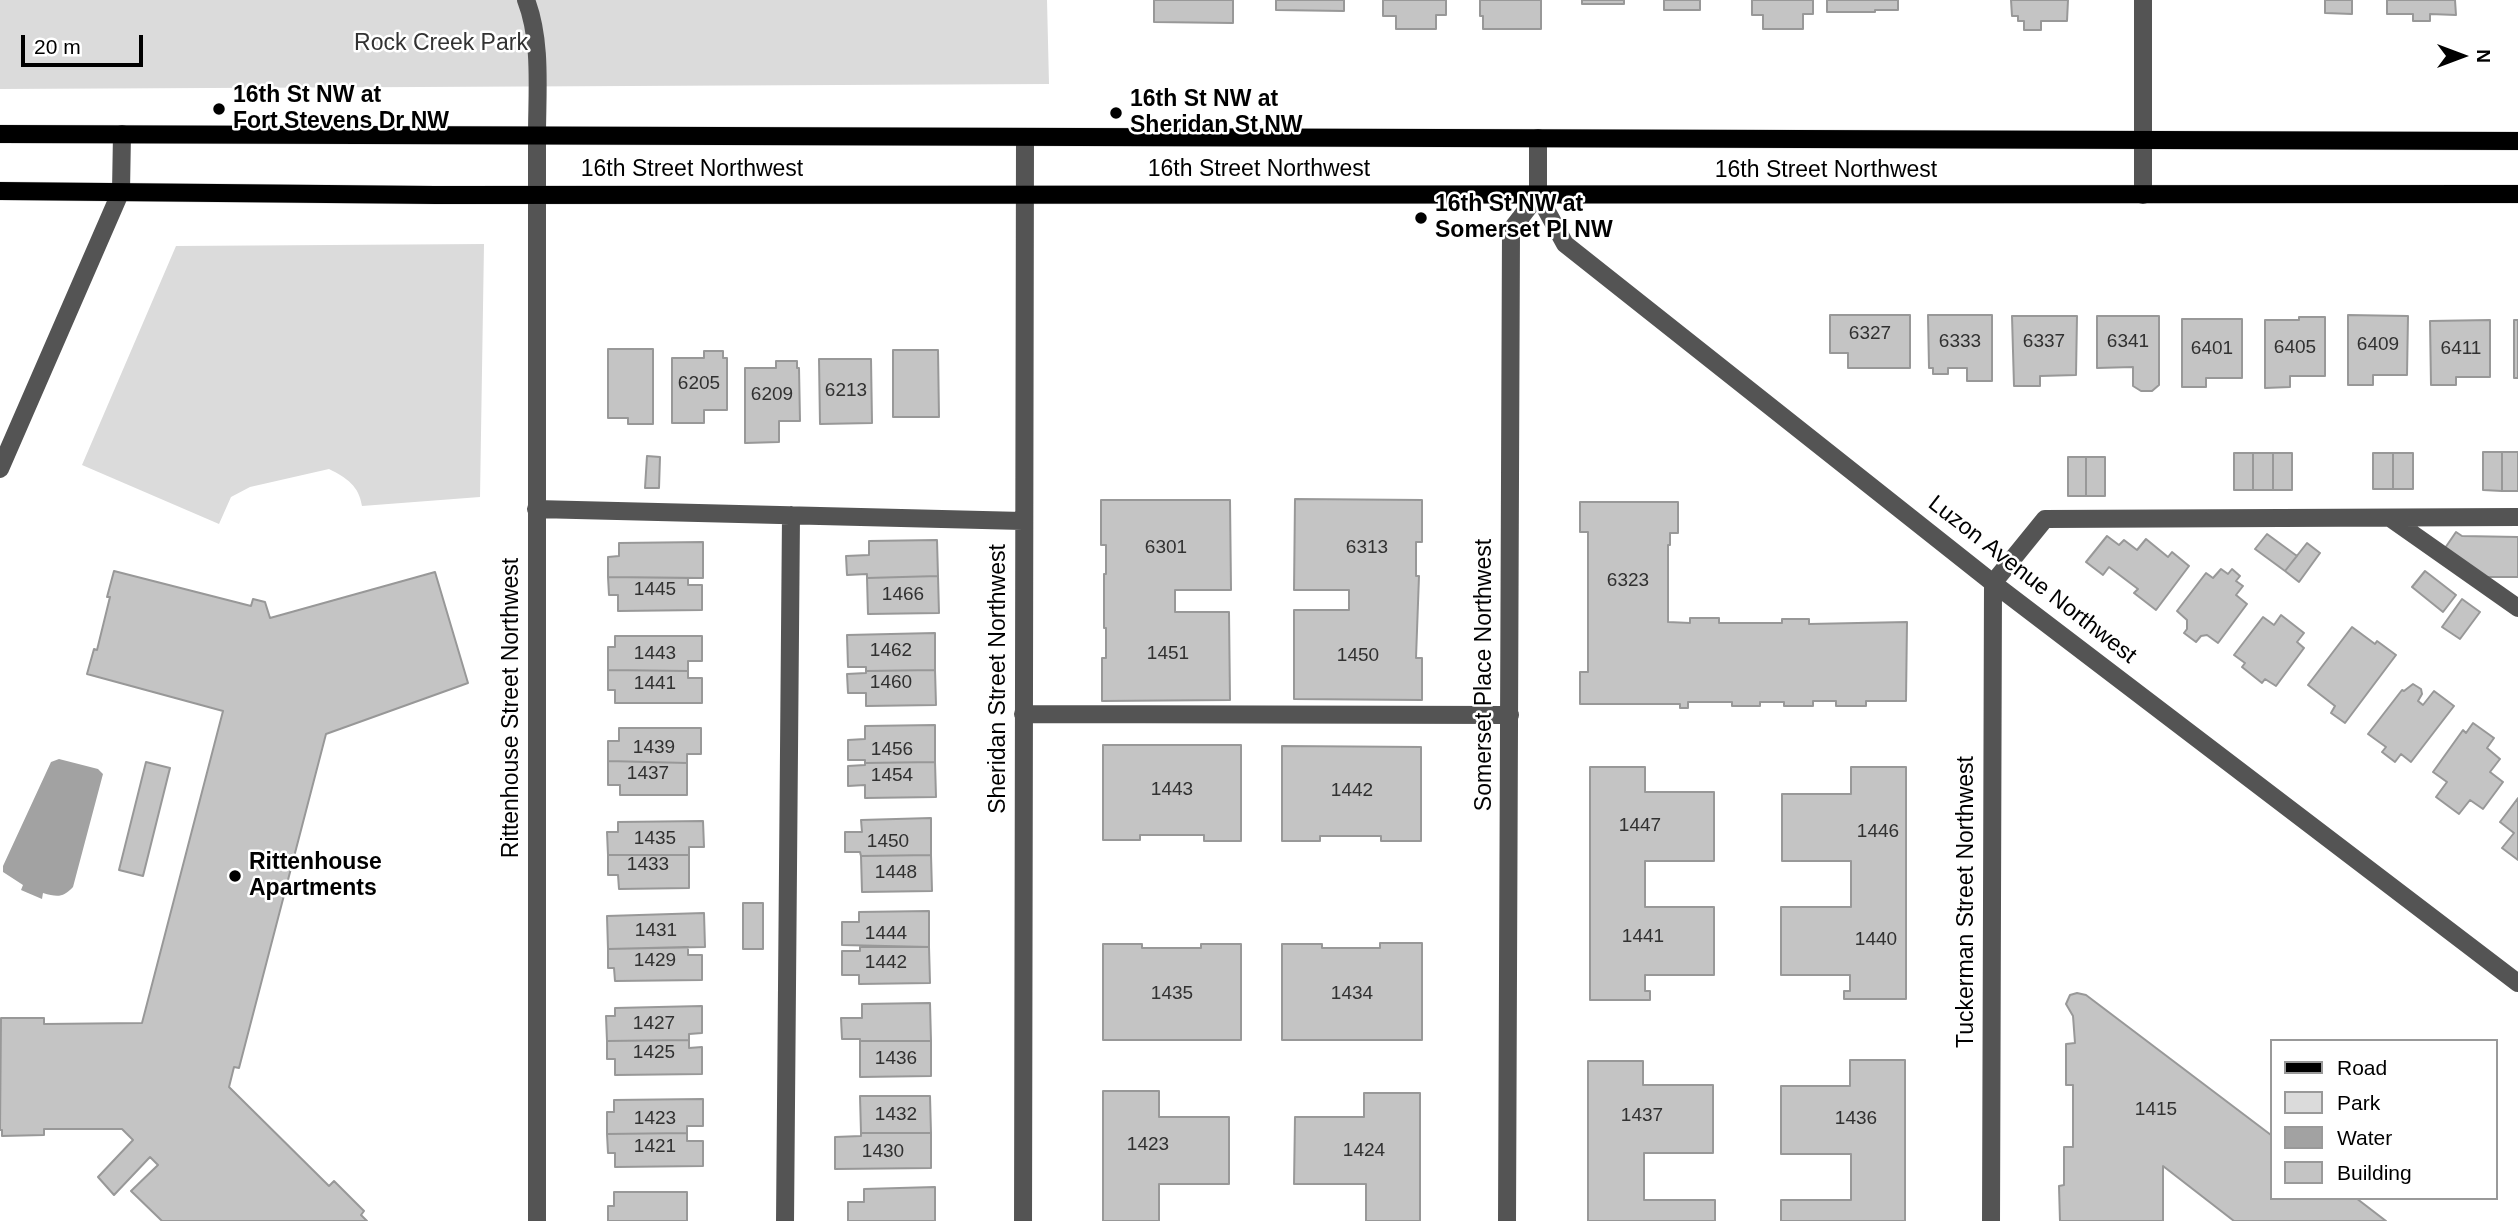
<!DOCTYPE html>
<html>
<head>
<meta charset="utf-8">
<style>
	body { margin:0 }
	#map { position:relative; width:2518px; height:1221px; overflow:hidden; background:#fff; font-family:Arial,sans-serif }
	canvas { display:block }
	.legend { position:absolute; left:2270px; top:1039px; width:228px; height:161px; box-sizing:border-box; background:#fff; border:2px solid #999; margin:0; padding:9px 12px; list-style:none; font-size:21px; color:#000 }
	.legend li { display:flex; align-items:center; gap:14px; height:35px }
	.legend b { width:35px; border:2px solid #999 }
	.north { position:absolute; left:2427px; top:21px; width:70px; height:70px; -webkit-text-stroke:5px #fff; paint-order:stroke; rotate:90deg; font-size:19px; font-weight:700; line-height:28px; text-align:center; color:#000 }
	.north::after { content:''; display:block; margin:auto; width:24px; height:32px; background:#000; clip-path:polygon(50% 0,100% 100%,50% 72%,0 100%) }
	.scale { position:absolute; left:21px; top:35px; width:122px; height:32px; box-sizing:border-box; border:4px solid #000; border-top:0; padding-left:9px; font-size:21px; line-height:24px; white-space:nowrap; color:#000; -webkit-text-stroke:5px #fff; paint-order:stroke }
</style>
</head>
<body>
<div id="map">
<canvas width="2518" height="1221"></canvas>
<ul class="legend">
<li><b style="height:9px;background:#000"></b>Road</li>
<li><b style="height:19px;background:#dbdbdb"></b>Park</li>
<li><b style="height:19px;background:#a2a2a2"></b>Water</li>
<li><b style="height:19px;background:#c4c4c4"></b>Building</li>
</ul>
<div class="north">N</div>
<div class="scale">20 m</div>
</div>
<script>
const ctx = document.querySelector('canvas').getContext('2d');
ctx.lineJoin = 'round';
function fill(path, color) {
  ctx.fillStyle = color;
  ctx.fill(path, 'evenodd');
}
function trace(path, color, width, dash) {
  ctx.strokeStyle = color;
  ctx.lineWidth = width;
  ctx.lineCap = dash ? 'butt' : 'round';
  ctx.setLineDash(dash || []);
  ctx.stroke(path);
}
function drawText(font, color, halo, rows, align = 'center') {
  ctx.font = font + ' Arial,sans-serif';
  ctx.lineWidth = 5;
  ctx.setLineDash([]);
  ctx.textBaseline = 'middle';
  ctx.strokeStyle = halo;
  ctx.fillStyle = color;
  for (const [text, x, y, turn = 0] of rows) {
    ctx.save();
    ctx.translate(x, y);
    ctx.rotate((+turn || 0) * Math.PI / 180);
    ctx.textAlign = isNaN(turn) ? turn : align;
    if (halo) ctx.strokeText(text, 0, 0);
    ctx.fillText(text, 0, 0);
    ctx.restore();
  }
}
fill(new Path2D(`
	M 0,0 L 1047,0 L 1049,84 L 0,89 Z
	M 484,244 L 480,497 L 362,506 C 359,486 347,478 329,469 L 250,487 L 231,497 L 219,524 L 82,465 L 176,246 Z`), '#dbdbdb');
fill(new Path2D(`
	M 59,759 L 98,769 L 103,774 L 73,887 C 63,898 57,897 43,893 L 42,899 L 21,890 L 23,885 L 3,872 L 3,866 L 51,762 Z`), '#a2a2a2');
const building = new Path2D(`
	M 1154,0 L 1233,0 L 1233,23 L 1154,22 Z
	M 1276,0 L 1344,0 L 1344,11 L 1276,10 Z
	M 1383,0 L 1446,0 L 1446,15 L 1436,15 L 1436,29 L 1396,29 L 1396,16 L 1383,16 Z
	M 1480,0 L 1541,0 L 1541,29 L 1483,29 L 1483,16 L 1480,16 Z
	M 1582,0 L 1624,0 L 1624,4 L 1582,4 Z
	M 1664,0 L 1700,0 L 1700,10 L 1664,10 Z
	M 1752,0 L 1813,0 L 1813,14 L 1803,14 L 1803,29 L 1763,29 L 1763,15 L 1752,15 Z
	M 1827,0 L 1898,0 L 1898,10 L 1875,10 L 1875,12 L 1827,12 Z
	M 2011,0 L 2068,0 L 2067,21 L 2041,21 L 2041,30 L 2024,30 L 2024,21 L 2018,21 L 2018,16 L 2012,16 Z
	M 2325,0 L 2352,0 L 2352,14 L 2325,13 Z
	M 2387,0 L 2455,0 L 2456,15 L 2430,14 L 2430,21 L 2413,21 L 2413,14 L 2387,14 Z
	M 1830,315 L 1910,315 L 1910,368 L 1848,368 L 1848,353 L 1830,353 Z
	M 1928,315 L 1992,315 L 1992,381 L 1967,381 L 1967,368 L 1948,368 L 1948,374 L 1933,374 L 1933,368 L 1929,368 Z
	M 2348,315 L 2408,316 L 2407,375 L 2373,375 L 2373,385 L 2348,385 Z
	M 2012,316 L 2077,316 L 2076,375 L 2040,376 L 2040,386 L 2014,386 Z
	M 2097,316 L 2159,316 L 2159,385 L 2152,391 L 2141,391 L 2133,386 L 2133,367 L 2097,368 Z
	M 2299,317 L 2325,317 L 2325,376 L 2290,376 L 2290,387 L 2265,388 L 2265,320 L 2299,320 Z
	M 2182,319 L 2242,319 L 2242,378 L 2206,378 L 2206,387 L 2182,387 Z
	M 2490,320 L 2490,377 L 2456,377 L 2456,385 L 2431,385 L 2430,321 Z
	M 2514,320 L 2518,320 L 2518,378 L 2514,378 Z
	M 608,349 L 653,349 L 653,424 L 628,424 L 628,418 L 608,418 Z
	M 893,350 L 938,350 L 939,417 L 893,417 Z
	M 704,351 L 723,351 L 723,358 L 727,358 L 727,410 L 704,410 L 704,423 L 672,423 L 672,358 L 704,358 Z
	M 819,359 L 871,359 L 872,423 L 820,424 Z
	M 776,361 L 797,361 L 797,368 L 799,368 L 800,421 L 779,421 L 779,442 L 745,443 L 745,368 L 776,368 Z
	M 2483,452 L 2502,452 L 2502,491 L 2483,490 Z
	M 2502,452 L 2518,452 L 2518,491 L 2502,491 Z
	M 2234,453 L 2253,453 L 2253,490 L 2234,490 Z
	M 2253,453 L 2273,453 L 2273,490 L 2253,490 Z
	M 2273,453 L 2292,453 L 2292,490 L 2273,490 Z
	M 2373,453 L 2393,453 L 2393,489 L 2373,489 Z
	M 2393,453 L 2413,453 L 2413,489 L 2393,489 Z
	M 647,456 L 660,457 L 659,488 L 645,488 Z
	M 2068,457 L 2086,457 L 2086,496 L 2068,496 Z
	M 2086,457 L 2105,457 L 2105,496 L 2086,496 Z
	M 1295,499 L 1422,500 L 1422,542 L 1416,542 L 1416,576 L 1419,576 L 1416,658 L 1422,658 L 1422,700 L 1294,699 L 1294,610 L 1349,610 L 1349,590 L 1294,590 Z
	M 1101,500 L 1230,500 L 1231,590 L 1175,590 L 1175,612 L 1229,612 L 1230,700 L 1102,701 L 1102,658 L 1106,658 L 1106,628 L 1104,628 L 1104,574 L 1106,574 L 1106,545 L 1101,545 Z
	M 1580,502 L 1678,502 L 1678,533 L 1670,533 L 1670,545 L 1668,545 L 1668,622 L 1690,623 L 1690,618 L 1719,618 L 1719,623 L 1782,623 L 1782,619 L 1809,619 L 1809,624 L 1907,622 L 1906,701 L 1866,701 L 1866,706 L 1836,706 L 1836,701 L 1813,701 L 1813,706 L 1784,706 L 1784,702 L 1760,702 L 1760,706 L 1732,706 L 1732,702 L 1688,702 L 1688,708 L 1680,708 L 1680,704 L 1580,704 L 1580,672 L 1588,672 L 1588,532 L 1580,532 Z
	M 2456,532 L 2462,536 L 2518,537 L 2518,577 L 2479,577 L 2443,551 Z
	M 2267,534 L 2297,556 L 2285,571 L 2255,549 Z
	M 2107,536 L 2119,545 L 2124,540 L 2137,550 L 2146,539 L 2168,557 L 2172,552 L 2189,566 L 2156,610 L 2134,593 L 2138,589 L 2109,567 L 2103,575 L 2086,562 Z
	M 937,540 L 938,576 L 867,578 L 867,574 L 847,575 L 846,556 L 869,555 L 869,541 Z
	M 703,542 L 703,578 L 608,577 L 608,557 L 619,556 L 619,543 Z
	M 2307,543 L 2320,553 L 2299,582 L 2285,571 Z
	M 2221,569 L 2228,574 L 2232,569 L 2240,576 L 2236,581 L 2243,586 L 2236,595 L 2247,604 L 2218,643 L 2207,635 L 2201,636 L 2196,642 L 2184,633 L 2187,629 L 2187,620 L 2177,611 L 2206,573 L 2213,578 Z
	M 114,571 L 251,606 L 253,599 L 265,602 L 270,618 L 435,572 L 468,683 L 326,734 L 239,1068 L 234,1067 L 229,1087 L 329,1186 L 334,1181 L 364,1211 L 361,1215 L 367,1221 L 162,1221 L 131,1191 L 158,1165 L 150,1157 L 114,1195 L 98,1177 L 133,1140 L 122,1129 L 44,1129 L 44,1135 L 2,1136 L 2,1130 L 0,1130 L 1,1018 L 44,1018 L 44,1024 L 142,1023 L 223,711 L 87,674 L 94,649 L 97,650 L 110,597 L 107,597 Z
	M 2425,571 L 2456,595 L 2443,612 L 2412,587 Z
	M 938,576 L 939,613 L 868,614 L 867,578 Z
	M 608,577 L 688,578 L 688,585 L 702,585 L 702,610 L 618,611 L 618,595 L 609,595 Z
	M 2462,599 L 2480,612 L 2460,639 L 2442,627 Z
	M 2281,615 L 2304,633 L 2297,642 L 2304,648 L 2276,686 L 2265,679 L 2262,683 L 2242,667 L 2245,663 L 2234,655 L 2263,617 L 2274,625 Z
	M 2352,627 L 2375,644 L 2377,641 L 2396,655 L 2345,723 L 2331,713 L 2335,706 L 2308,685 Z
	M 935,633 L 935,670 L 866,671 L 866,667 L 848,667 L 847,635 Z
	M 615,636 L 702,636 L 702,661 L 688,661 L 688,671 L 608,670 L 608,647 L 615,647 Z
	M 608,670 L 688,671 L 688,678 L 702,678 L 702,703 L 615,703 L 615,690 L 608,690 Z
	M 935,670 L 936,705 L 866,706 L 866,693 L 848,693 L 847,674 L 866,673 L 866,671 Z
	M 2413,684 L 2421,689 L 2422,694 L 2418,701 L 2423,705 L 2434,691 L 2454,706 L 2411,762 L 2401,754 L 2395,762 L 2382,752 L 2386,747 L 2368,734 L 2402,690 L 2404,691 Z
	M 2473,723 L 2494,738 L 2487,748 L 2500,759 L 2490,772 L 2503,782 L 2483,809 L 2470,800 L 2459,814 L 2436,797 L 2447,782 L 2433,772 L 2463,730 L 2466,733 Z
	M 935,725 L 935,762 L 865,763 L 865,760 L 848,760 L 848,740 L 865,739 L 865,726 Z
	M 619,728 L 701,728 L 701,754 L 687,754 L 687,763 L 608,761 L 608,741 L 619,741 Z
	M 1103,745 L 1241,745 L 1241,841 L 1204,841 L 1204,835 L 1140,835 L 1140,840 L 1103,840 Z
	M 1282,746 L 1421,747 L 1421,841 L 1381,841 L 1381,836 L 1320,836 L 1320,841 L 1282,841 Z
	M 608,761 L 687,763 L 687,795 L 620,795 L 620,785 L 608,785 Z
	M 146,762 L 170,768 L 143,876 L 119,870 Z
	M 935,762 L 936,797 L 865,798 L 865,785 L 848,786 L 848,766 L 865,765 L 865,763 Z
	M 1590,767 L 1645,767 L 1645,792 L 1714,792 L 1714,861 L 1645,861 L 1645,907 L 1714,907 L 1714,975 L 1645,975 L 1645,991 L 1650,991 L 1650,1000 L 1590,1000 Z
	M 1851,767 L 1906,767 L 1906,999 L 1844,999 L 1844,991 L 1850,991 L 1850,975 L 1781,975 L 1781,907 L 1851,907 L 1851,861 L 1782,861 L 1782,794 L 1851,794 Z
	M 2518,798 L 2518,860 L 2502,848 L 2514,833 L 2500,822 Z
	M 931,818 L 931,855 L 861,856 L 860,852 L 845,852 L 845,832 L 862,832 L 861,820 Z
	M 703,821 L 704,847 L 689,847 L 689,855 L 608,855 L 607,832 L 618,832 L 618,822 Z
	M 608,855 L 689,855 L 689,888 L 619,889 L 618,875 L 608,875 Z
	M 931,855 L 932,891 L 862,892 L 861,856 Z
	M 743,903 L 763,903 L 763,949 L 743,949 Z
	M 929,911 L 929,947 L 842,945 L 842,922 L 859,922 L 859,912 Z
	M 704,913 L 705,947 L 608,949 L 607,916 Z
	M 1380,943 L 1422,943 L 1422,1040 L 1282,1040 L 1282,944 L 1322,944 L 1322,948 L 1380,948 Z
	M 1103,944 L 1142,944 L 1142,948 L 1201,948 L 1201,944 L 1241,944 L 1241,1040 L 1103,1040 Z
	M 688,947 L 688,955 L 702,955 L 702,980 L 615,981 L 614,968 L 608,968 L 608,949 Z
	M 860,947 L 929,947 L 930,983 L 859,984 L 859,975 L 842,975 L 842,951 L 860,951 Z
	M 2077,993 L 2086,995 L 2271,1135 L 2271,1198 L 2356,1198 L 2386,1221 L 2234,1221 L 2163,1166 L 2163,1221 L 2060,1221 L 2059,1186 L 2064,1185 L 2064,1147 L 2073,1147 L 2073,1085 L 2066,1085 L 2066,1044 L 2075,1043 L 2073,1016 L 2066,1004 L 2070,995 Z
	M 930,1003 L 931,1041 L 860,1041 L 860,1039 L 842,1039 L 841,1018 L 862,1018 L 862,1004 Z
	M 702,1006 L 702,1033 L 689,1034 L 689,1040 L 607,1041 L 606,1016 L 615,1016 L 615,1008 Z
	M 689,1040 L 689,1048 L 702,1047 L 702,1074 L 615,1075 L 615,1059 L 607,1059 L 607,1041 Z
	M 860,1041 L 931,1041 L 931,1076 L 860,1077 Z
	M 1850,1060 L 1905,1060 L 1905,1221 L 1781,1221 L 1781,1200 L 1851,1200 L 1851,1154 L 1781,1154 L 1781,1086 L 1850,1086 Z
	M 1588,1061 L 1643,1061 L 1643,1085 L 1713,1085 L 1713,1153 L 1644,1153 L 1644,1200 L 1715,1200 L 1715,1221 L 1588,1221 Z
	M 1103,1091 L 1159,1091 L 1159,1117 L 1229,1117 L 1229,1184 L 1159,1184 L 1159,1221 L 1103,1221 Z
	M 1364,1093 L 1420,1093 L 1420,1221 L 1366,1221 L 1366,1184 L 1294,1184 L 1295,1117 L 1364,1117 Z
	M 860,1096 L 930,1096 L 931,1133 L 861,1133 Z
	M 703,1099 L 703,1126 L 687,1126 L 687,1133 L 607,1134 L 607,1112 L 614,1112 L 614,1100 Z
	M 687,1133 L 687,1141 L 703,1141 L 703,1166 L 615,1167 L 615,1153 L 608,1153 L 607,1134 Z
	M 861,1133 L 931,1133 L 931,1168 L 835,1169 L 835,1137 L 861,1136 Z
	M 935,1187 L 935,1221 L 848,1221 L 848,1202 L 864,1202 L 864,1189 Z
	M 614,1192 L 687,1192 L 687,1221 L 608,1221 L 608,1206 L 614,1206 Z`);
fill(building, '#c4c4c4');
trace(building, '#989898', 2);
const major = new Path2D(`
	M 0,134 L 2518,141
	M 0,191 L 435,195 L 2518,194`);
trace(major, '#dbdbdb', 19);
trace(new Path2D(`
	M 526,0 C 542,41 537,92 537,135 L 537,1221
	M 2143,0 L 2143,195
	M 1538,195 L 1565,244 L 1993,583 L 2518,983
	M 0,469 L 121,191 L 122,134
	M 536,509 L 1023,521
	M 2390,518 L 2518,608
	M 1023,714 L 1510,715
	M 785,1221 L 791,515
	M 1023,1221 L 1025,137
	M 1507,1221 L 1511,230 L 1538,195 L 1538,138
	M 1991,1221 L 1993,583 L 2045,519 L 2518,517`), '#545454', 18);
trace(major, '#000', 18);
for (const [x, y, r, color] of [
	[219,109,7,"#000"],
	[1116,113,7,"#000"],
	[1421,218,7,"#000"],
	[235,876,7,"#000"]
]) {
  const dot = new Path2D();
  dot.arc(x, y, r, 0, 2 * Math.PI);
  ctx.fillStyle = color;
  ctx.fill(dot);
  trace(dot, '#fff', 2.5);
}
drawText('19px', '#313131', null, [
	["6327",1870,334],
	["6333",1960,342],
	["6337",2044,342],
	["6341",2128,342],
	["6409",2378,345],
	["6405",2295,348],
	["6401",2212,349],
	["6411",2461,349],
	["6205",699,384],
	["6213",846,391],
	["6209",772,395],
	["6301",1166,548],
	["6313",1367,548],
	["6323",1628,581],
	["1445",655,590],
	["1466",903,595],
	["1462",891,651],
	["1443",655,654],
	["1451",1168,654],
	["1450",1358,656],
	["1460",891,683],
	["1441",655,684],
	["1439",654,748],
	["1456",892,750],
	["1437",648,774],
	["1454",892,776],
	["1443",1172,790],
	["1442",1352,791],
	["1447",1640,826],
	["1446",1878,832],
	["1435",655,839],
	["1450",888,842],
	["1433",648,865],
	["1448",896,873],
	["1431",656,931],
	["1444",886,934],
	["1441",1643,937],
	["1440",1876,940],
	["1429",655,961],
	["1442",886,963],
	["1435",1172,994],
	["1434",1352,994],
	["1427",654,1024],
	["1425",654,1053],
	["1436",896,1059],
	["1415",2156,1110],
	["1432",896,1115],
	["1437",1642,1116],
	["1423",655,1119],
	["1436",1856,1119],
	["1423",1148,1145],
	["1421",655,1147],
	["1424",1364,1151],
	["1430",883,1152]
]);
drawText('23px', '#323232', '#fff', [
	["Rock Creek Park",441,44]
]);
drawText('bold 23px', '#000', '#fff', [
	["16th St NW at",233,96],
	["Fort Stevens Dr NW",233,122],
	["16th St NW at",1130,100],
	["Sheridan St NW",1130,126],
	["16th St NW at",1435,205],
	["Somerset Pl NW",1435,231],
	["Rittenhouse",249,863],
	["Apartments",249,889]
], 'left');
drawText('23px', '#000', '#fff', [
	["16th Street Northwest",692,170],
	["16th Street Northwest",1259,170],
	["16th Street Northwest",1826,171],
	["Luzon Avenue Northwest",2032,580,38],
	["Somerset Place Northwest",1485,675,-90],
	["Sheridan Street Northwest",999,679,-90],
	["Rittenhouse Street Northwest",512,708,-90],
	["Tuckerman Street Northwest",1967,902,-90]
]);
</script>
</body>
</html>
